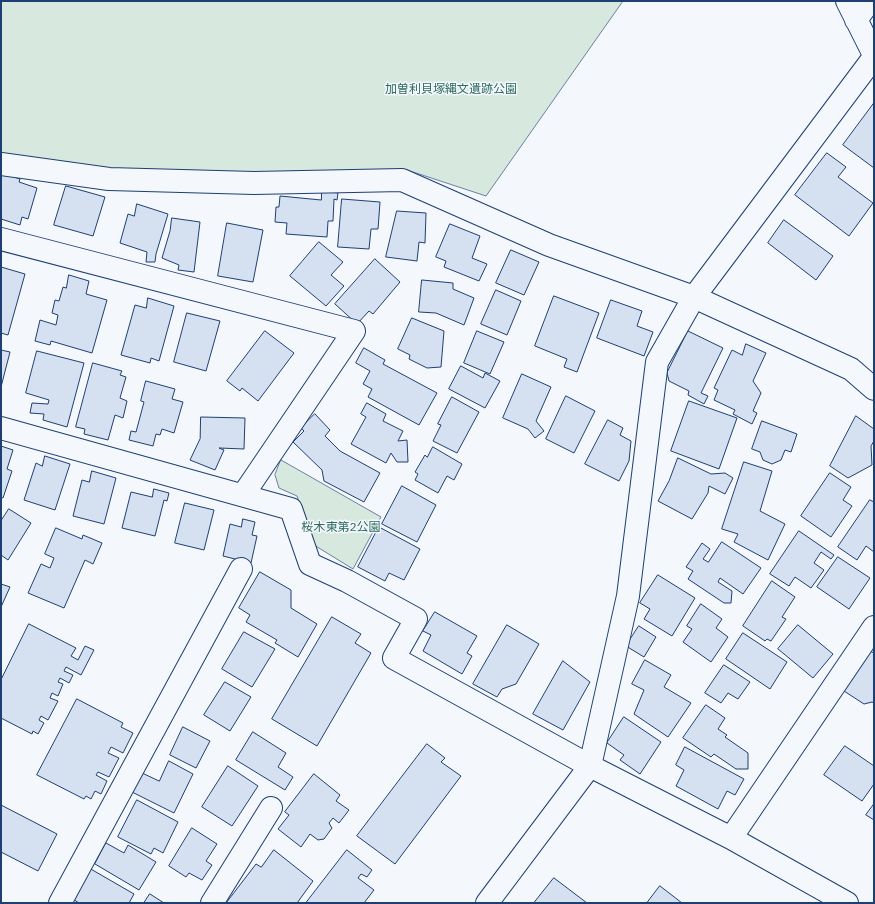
<!DOCTYPE html>
<html>
<head>
<meta charset="utf-8">
<style>
	body { margin:0 }
	#map { position:relative; width:875px; height:904px; overflow:hidden; background:#f4f7fb; font-family:"IBM Plex Sans",sans-serif }
	canvas { display:block }
	.frame { position:absolute; inset:0; border:2px solid #1d3f73; pointer-events:none }
</style>
</head>
<body>
<div id="map">
<canvas width="875" height="904"></canvas>
<div class="frame"></div>
</div>
<script>
const ctx = document.querySelector('canvas').getContext('2d');
ctx.lineJoin = 'round';
function fill(path, color) {
  ctx.fillStyle = color;
  ctx.fill(path, 'evenodd');
}
function trace(path, color, width, dash) {
  ctx.strokeStyle = color;
  ctx.lineWidth = width;
  ctx.lineCap = dash ? 'butt' : 'round';
  ctx.setLineDash(dash || []);
  ctx.stroke(path);
}
function drawText(font, color, halo, rows, align = 'center') {
  ctx.font = font + ' "IBM Plex Sans","Noto Sans JP",sans-serif';
  ctx.lineWidth = 3;
  ctx.setLineDash([]);
  ctx.textBaseline = 'middle';
  ctx.strokeStyle = halo;
  ctx.fillStyle = color;
  for (const [text, x, y, turn = 0] of rows) {
    ctx.save();
    ctx.translate(x, y);
    ctx.rotate((+turn || 0) * Math.PI / 180);
    ctx.textAlign = isNaN(turn) ? turn : align;
    if (halo) ctx.strokeText(text, 0, 0);
    ctx.fillText(text, 0, 0);
    ctx.restore();
  }
}
const green = new Path2D(`
	M 1,1 L 623,1 L 486,196 L 407,170 L 262,175 L 124,171 L 1,153 Z
	M 281,460 L 381,517 L 353,569 L 314,545 L 297,496 L 279,488 L 275,475 Z`);
fill(green, '#d7e8df');
trace(green, '#687fa3', 1);
const building = new Path2D(`
	M 874,103 L 874,168 L 843,145 Z
	M 827,153 L 846,167 L 838,177 L 873,203 L 849,236 L 795,195 Z
	M 1,173 L 20,179 L 19,182 L 37,188 L 28,219 L 22,217 L 20,225 L 1,219 Z
	M 66,186 L 105,197 L 93,236 L 54,225 Z
	M 322,191 L 338,193 L 337,200 L 334,199 L 333,221 L 328,221 L 327,237 L 286,234 L 287,223 L 275,222 L 276,207 L 279,207 L 280,196 L 321,200 Z
	M 342,199 L 380,202 L 378,229 L 371,229 L 369,249 L 338,247 Z
	M 137,204 L 168,214 L 156,254 L 155,262 L 146,262 L 147,252 L 120,243 L 128,214 L 134,216 Z
	M 397,211 L 426,213 L 425,243 L 419,242 L 417,261 L 386,257 Z
	M 172,218 L 200,222 L 194,272 L 178,270 L 179,265 L 162,258 L 170,231 Z
	M 784,220 L 833,256 L 816,280 L 768,243 Z
	M 227,223 L 263,230 L 253,282 L 218,276 Z
	M 450,224 L 480,236 L 472,258 L 487,264 L 479,281 L 444,267 L 446,261 L 436,257 Z
	M 319,242 L 343,262 L 331,275 L 344,286 L 326,306 L 290,276 Z
	M 511,250 L 539,262 L 524,295 L 496,283 Z
	M 375,259 L 400,282 L 373,314 L 369,311 L 357,324 L 335,304 Z
	M 1,267 L 25,274 L 8,335 L 1,333 Z
	M 69,275 L 89,281 L 86,294 L 107,300 L 92,353 L 51,341 L 50,345 L 35,341 L 40,320 L 56,325 L 58,315 L 52,313 L 55,300 L 59,301 L 63,287 L 66,288 Z
	M 422,280 L 453,283 L 453,289 L 474,298 L 464,325 L 436,313 L 419,312 Z
	M 496,290 L 521,301 L 507,335 L 481,324 Z
	M 554,296 L 599,313 L 577,372 L 564,367 L 567,359 L 535,346 Z
	M 148,298 L 174,306 L 159,361 L 151,358 L 150,363 L 121,355 L 135,305 L 146,308 Z
	M 611,300 L 642,311 L 637,326 L 653,332 L 644,356 L 597,338 Z
	M 187,313 L 220,321 L 206,371 L 174,362 Z
	M 412,318 L 444,331 L 441,367 L 427,368 L 409,359 L 410,355 L 398,349 Z
	M 265,331 L 294,353 L 258,401 L 242,388 L 240,391 L 227,381 Z
	M 477,331 L 504,342 L 490,374 L 464,363 Z
	M 688,331 L 723,348 L 701,393 L 708,396 L 704,404 L 688,395 L 689,391 L 669,381 L 667,373 Z
	M 746,344 L 766,353 L 753,381 L 761,393 L 753,411 L 757,413 L 752,424 L 733,414 L 735,410 L 714,400 L 718,390 L 714,388 L 732,350 L 742,355 Z
	M 364,348 L 385,360 L 383,364 L 437,393 L 419,425 L 368,397 L 372,389 L 363,384 L 370,371 L 356,363 Z
	M 1,350 L 10,352 L 1,387 Z
	M 37,351 L 84,363 L 67,427 L 43,420 L 44,414 L 30,413 L 32,403 L 48,404 L 49,400 L 26,393 Z
	M 93,363 L 122,371 L 120,375 L 126,377 L 120,398 L 127,401 L 123,418 L 115,415 L 108,440 L 84,434 L 85,429 L 76,427 Z
	M 461,366 L 483,378 L 485,373 L 500,381 L 485,408 L 449,389 Z
	M 522,374 L 551,387 L 536,421 L 544,431 L 535,438 L 528,429 L 503,418 Z
	M 146,381 L 175,389 L 172,399 L 183,402 L 174,433 L 162,429 L 160,435 L 156,434 L 153,446 L 129,440 L 131,431 L 136,432 L 144,402 L 141,401 Z
	M 566,396 L 595,411 L 574,453 L 546,439 Z
	M 452,397 L 479,412 L 457,453 L 433,441 L 441,425 L 438,424 Z
	M 689,401 L 737,418 L 719,469 L 671,451 Z
	M 367,403 L 386,414 L 383,421 L 403,431 L 398,441 L 407,440 L 408,462 L 397,462 L 391,453 L 386,463 L 351,444 L 366,417 L 361,414 Z
	M 315,414 L 330,430 L 325,436 L 340,451 L 380,473 L 364,502 L 324,481 L 322,470 L 293,442 L 304,431 L 301,428 Z
	M 856,416 L 874,429 L 874,441 L 871,446 L 872,465 L 848,478 L 830,466 Z
	M 201,417 L 245,418 L 244,449 L 219,448 L 224,450 L 215,470 L 190,460 L 200,439 Z
	M 608,420 L 623,428 L 620,435 L 631,441 L 629,461 L 619,481 L 585,464 Z
	M 762,421 L 797,434 L 791,452 L 785,450 L 781,460 L 772,464 L 763,460 L 760,452 L 752,449 Z
	M 1,446 L 13,450 L 7,469 L 12,471 L 3,498 L 1,497 Z
	M 433,447 L 462,464 L 454,480 L 447,476 L 438,493 L 415,480 L 418,474 L 415,472 L 425,455 L 427,457 Z
	M 45,456 L 70,464 L 55,510 L 24,500 L 36,463 L 42,466 Z
	M 678,458 L 711,474 L 725,473 L 733,478 L 725,494 L 709,486 L 708,493 L 692,519 L 658,501 L 669,481 Z
	M 744,462 L 772,471 L 760,511 L 785,524 L 768,560 L 734,542 L 738,534 L 722,529 Z
	M 92,471 L 116,478 L 104,524 L 73,516 L 82,480 L 89,482 Z
	M 830,473 L 851,487 L 843,500 L 852,506 L 831,537 L 801,516 Z
	M 402,486 L 436,505 L 417,542 L 382,524 Z
	M 154,489 L 169,493 L 167,501 L 164,500 L 155,536 L 122,528 L 131,492 L 152,497 Z
	M 870,500 L 874,502 L 874,552 L 866,546 L 857,560 L 838,547 Z
	M 185,503 L 214,510 L 204,550 L 175,543 Z
	M 9,509 L 31,523 L 8,560 L 1,555 L 1,521 Z
	M 243,519 L 255,522 L 252,535 L 257,536 L 251,563 L 223,556 L 230,524 L 241,527 Z
	M 379,527 L 420,549 L 404,580 L 389,573 L 385,581 L 358,567 Z
	M 56,528 L 82,539 L 83,535 L 102,543 L 93,564 L 85,560 L 64,608 L 28,593 L 41,564 L 50,568 L 54,558 L 45,554 Z
	M 799,531 L 834,555 L 831,559 L 821,552 L 814,563 L 824,570 L 811,588 L 795,577 L 789,586 L 770,574 Z
	M 722,542 L 761,568 L 743,594 L 720,578 L 718,582 L 732,591 L 731,603 L 724,603 L 688,579 L 693,571 L 686,567 L 702,543 L 710,549 L 703,559 L 708,562 Z
	M 838,557 L 870,578 L 849,609 L 817,587 Z
	M 260,572 L 291,590 L 291,608 L 317,624 L 298,657 L 275,643 L 277,640 L 246,622 L 250,615 L 239,608 Z
	M 658,575 L 695,598 L 672,636 L 644,619 L 650,609 L 640,603 Z
	M 772,581 L 795,597 L 782,617 L 786,619 L 771,641 L 767,639 L 765,641 L 743,626 Z
	M 1,584 L 10,587 L 1,607 Z
	M 701,604 L 722,619 L 716,628 L 728,637 L 711,662 L 683,642 L 692,629 L 687,626 Z
	M 435,612 L 477,636 L 467,653 L 472,656 L 462,674 L 423,651 L 431,635 L 423,631 Z
	M 332,617 L 361,634 L 355,643 L 371,653 L 317,746 L 272,719 Z
	M 29,624 L 76,648 L 71,656 L 78,660 L 85,646 L 94,650 L 81,675 L 66,667 L 64,671 L 73,675 L 69,683 L 60,678 L 58,682 L 63,684 L 58,696 L 52,693 L 50,698 L 58,701 L 48,720 L 41,716 L 39,720 L 44,723 L 38,734 L 33,731 L 32,734 L 1,718 L 1,680 Z
	M 507,625 L 539,644 L 516,684 L 502,689 L 497,697 L 473,684 Z
	M 798,625 L 833,654 L 813,678 L 778,649 Z
	M 639,626 L 656,637 L 644,657 L 626,646 Z
	M 244,632 L 275,649 L 252,687 L 222,669 Z
	M 743,633 L 787,662 L 770,689 L 726,659 Z
	M 870,651 L 874,653 L 874,703 L 872,702 L 864,704 L 844,691 Z
	M 645,660 L 671,675 L 664,687 L 691,703 L 668,737 L 634,714 L 644,690 L 632,684 Z
	M 563,661 L 590,682 L 563,730 L 533,714 Z
	M 724,665 L 750,682 L 738,699 L 728,693 L 721,703 L 705,693 Z
	M 225,682 L 251,697 L 230,731 L 204,715 Z
	M 77,699 L 123,723 L 121,727 L 133,733 L 123,753 L 111,747 L 108,753 L 119,758 L 109,777 L 98,772 L 96,775 L 107,781 L 101,794 L 95,791 L 91,799 L 86,796 L 84,799 L 37,775 Z
	M 706,705 L 725,718 L 718,729 L 727,735 L 725,737 L 748,753 L 748,769 L 736,769 L 714,754 L 711,757 L 683,738 Z
	M 624,717 L 661,742 L 640,774 L 620,760 L 624,755 L 607,743 Z
	M 183,727 L 210,741 L 196,768 L 170,755 Z
	M 253,732 L 286,753 L 278,767 L 293,777 L 285,790 L 236,760 Z
	M 427,744 L 445,758 L 441,762 L 461,776 L 395,864 L 357,836 Z
	M 845,746 L 874,766 L 874,784 L 862,801 L 824,775 Z
	M 685,747 L 744,779 L 735,795 L 727,791 L 718,809 L 676,786 L 684,770 L 676,765 Z
	M 169,761 L 193,774 L 174,813 L 130,791 L 140,772 L 159,781 Z
	M 228,766 L 258,786 L 232,826 L 202,807 Z
	M 314,774 L 340,795 L 336,801 L 349,810 L 339,823 L 333,818 L 329,823 L 332,828 L 324,839 L 318,840 L 310,834 L 301,847 L 278,829 L 289,815 L 285,812 Z
	M 137,800 L 178,822 L 163,853 L 154,848 L 151,854 L 118,837 Z
	M 874,804 L 874,820 L 866,815 Z
	M 1,805 L 57,834 L 38,871 L 1,852 Z
	M 192,828 L 217,844 L 206,861 L 212,865 L 202,880 L 189,873 L 186,877 L 169,866 Z
	M 106,843 L 124,853 L 128,845 L 156,862 L 139,890 L 95,864 Z
	M 274,850 L 313,881 L 297,903 L 226,903 L 256,864 L 261,867 Z
	M 347,850 L 372,870 L 367,877 L 361,874 L 358,878 L 374,890 L 364,903 L 306,903 Z
	M 89,868 L 134,894 L 129,903 L 79,903 L 71,898 Z
	M 554,878 L 587,903 L 534,903 Z
	M 660,886 L 682,903 L 647,903 Z
	M 150,894 L 164,903 L 144,903 Z`);
fill(building, '#d5e0f0');
trace(building, '#1d3f73', 1);
const minor = new Path2D(`
	M 847,1 L 874,55
	M 856,20 L 870,1
	M 1,164 L 109,179 L 254,183 L 402,180 L 549,245 L 694,297 L 851,369 L 874,389
	M 1,239 L 354,331 L 243,495
	M 1,428 L 291,509 L 310,564 L 347,581 L 416,619 L 394,658 L 590,766 L 731,838 L 847,903
	M 731,838 L 874,627
	M 60,903 L 241,569
	M 212,903 L 271,808
	M 487,903 L 590,766 L 628,596 L 657,362 L 694,297 L 874,57`);
trace(minor, '#1d3f73', 24);
trace(minor, '#f4f7fb', 22);
drawText('12px', '#2c6c60', '#f4f7fb', [
	["加曽利貝塚縄文遺跡公園",451,90],
	["桜木東第2公園",341,528]
]);
</script>
</body>
</html>
